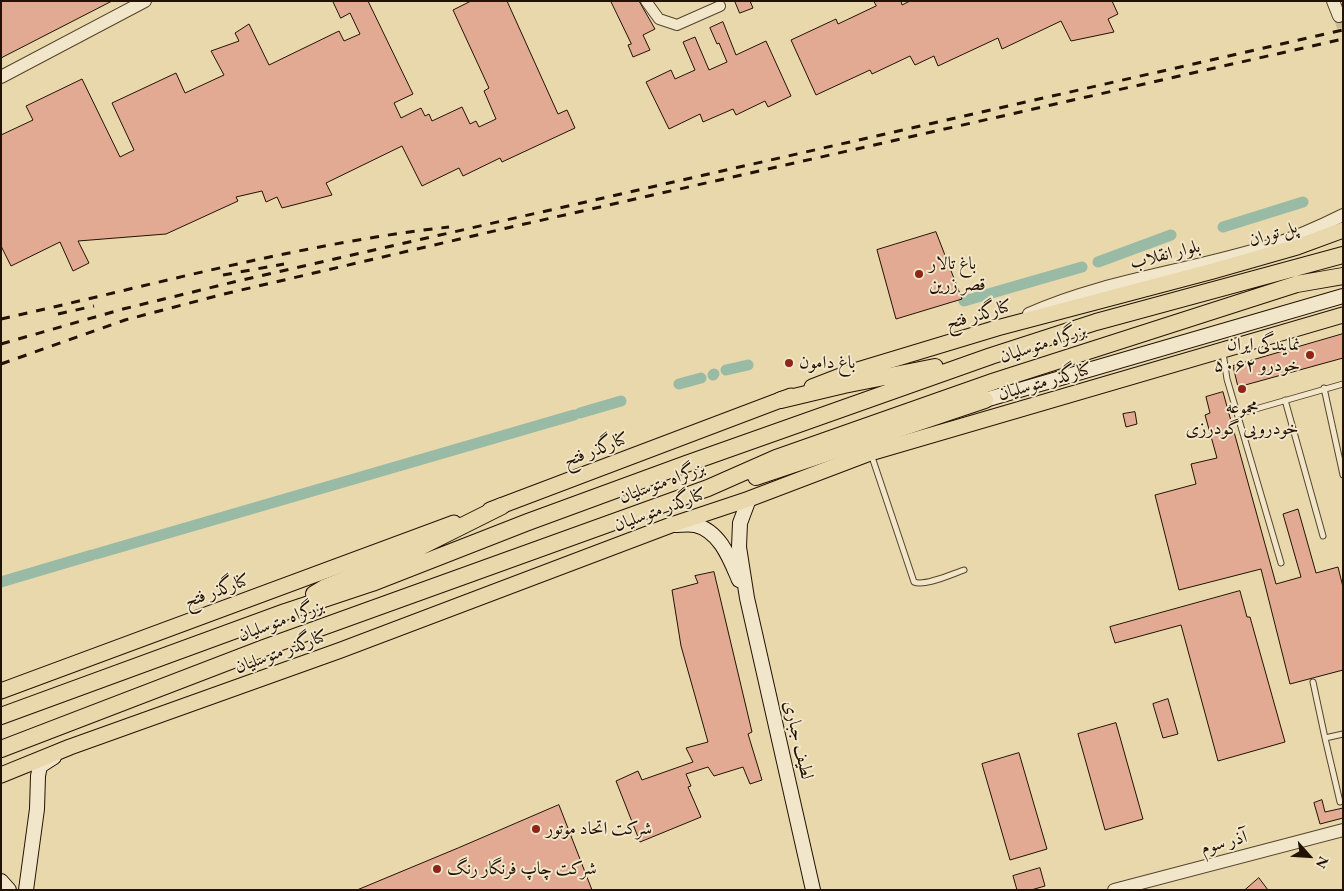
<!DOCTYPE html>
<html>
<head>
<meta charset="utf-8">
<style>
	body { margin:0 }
	#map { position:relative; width:1344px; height:891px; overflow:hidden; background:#e9d8ac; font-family:"EB Garamond",serif }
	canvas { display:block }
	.frame { position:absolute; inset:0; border:2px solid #221202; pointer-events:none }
	.north { position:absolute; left:1284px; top:831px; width:50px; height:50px; -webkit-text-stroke:4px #f1e6c9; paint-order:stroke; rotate:116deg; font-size:14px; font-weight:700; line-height:20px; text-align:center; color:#221202 }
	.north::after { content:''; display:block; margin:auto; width:18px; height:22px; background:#221202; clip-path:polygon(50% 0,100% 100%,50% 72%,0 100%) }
</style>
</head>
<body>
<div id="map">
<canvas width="1344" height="891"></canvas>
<div class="frame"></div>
<div class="north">N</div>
</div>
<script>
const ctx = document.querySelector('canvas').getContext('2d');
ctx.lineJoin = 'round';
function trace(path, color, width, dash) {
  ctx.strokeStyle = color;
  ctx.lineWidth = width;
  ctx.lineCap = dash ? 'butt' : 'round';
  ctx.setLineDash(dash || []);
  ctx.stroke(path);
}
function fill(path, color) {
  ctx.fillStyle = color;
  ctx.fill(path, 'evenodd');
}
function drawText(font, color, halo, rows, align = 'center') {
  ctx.font = font + ' "EB Garamond",Amiri,serif';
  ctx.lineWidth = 4;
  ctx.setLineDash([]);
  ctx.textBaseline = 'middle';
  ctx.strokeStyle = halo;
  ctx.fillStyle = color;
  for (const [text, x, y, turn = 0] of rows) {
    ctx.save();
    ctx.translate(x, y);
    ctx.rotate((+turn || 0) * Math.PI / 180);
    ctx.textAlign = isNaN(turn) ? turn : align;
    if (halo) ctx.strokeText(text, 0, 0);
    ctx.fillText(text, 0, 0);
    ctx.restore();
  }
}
trace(new Path2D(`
	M 1223,227 L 1303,202
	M 1098,262 L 1171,235
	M 964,301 L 1082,267
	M 726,370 L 748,365
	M 713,375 L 714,374
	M 679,384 L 701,378
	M 580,413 L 621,401
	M 96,554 L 574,415
	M 1,582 L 92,555`), '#99bba5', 11);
const building = new Path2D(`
	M 1,1 L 112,1 L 1,58 Z
	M 333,1 L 368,1 L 413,94 L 394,103 L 401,118 L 421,108 L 425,116 L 429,114 L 432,121 L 462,107 L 470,124 L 476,121 L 479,127 L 496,119 L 484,91 L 489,88 L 453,10 L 471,1 L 507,1 L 558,114 L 567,110 L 575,128 L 502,162 L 500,158 L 463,176 L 459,168 L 422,186 L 402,146 L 326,183 L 332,195 L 282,208 L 277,197 L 266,202 L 262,191 L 236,197 L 238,201 L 166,234 L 78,241 L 89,263 L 73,271 L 60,242 L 11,266 L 1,246 L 1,135 L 33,120 L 26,106 L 82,79 L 120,157 L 134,150 L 112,103 L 176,73 L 185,93 L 224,75 L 211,51 L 239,41 L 235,33 L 249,24 L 269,65 L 339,31 L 344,41 L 360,34 L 350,13 L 341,18 Z
	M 611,1 L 639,1 L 655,29 L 643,35 L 650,50 L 633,57 L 628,45 L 631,44 Z
	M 735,1 L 750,1 L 753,8 L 740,13 Z
	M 874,1 L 901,1 L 902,5 L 910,1 L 1112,1 L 1118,14 L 1108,19 L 1114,32 L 1071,41 L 1061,21 L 1002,49 L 998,38 L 938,66 L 934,56 L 915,65 L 910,56 L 872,74 L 870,70 L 816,95 L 791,40 L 836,19 L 838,24 L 876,6 Z
	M 723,22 L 736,55 L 766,41 L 791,96 L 768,107 L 765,101 L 736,115 L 733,109 L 703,122 L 700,114 L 669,129 L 646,82 L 671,70 L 675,79 L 695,70 L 683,42 L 695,37 L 709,70 L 727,62 L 719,43 L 717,44 L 710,28 Z
	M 936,232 L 962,299 L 896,319 L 877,250 Z
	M 1343,334 L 1343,358 L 1238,387 L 1233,366 Z
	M 1223,392 L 1276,584 L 1301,577 L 1283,514 L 1298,509 L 1316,573 L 1338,567 L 1343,587 L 1343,670 L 1290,684 L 1261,569 L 1179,590 L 1155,495 L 1196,484 L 1191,464 L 1217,458 L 1205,415 L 1210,413 L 1206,397 Z
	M 1135,412 L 1137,424 L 1126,427 L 1123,414 Z
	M 714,572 L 752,732 L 748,734 L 762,780 L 750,784 L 743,767 L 714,776 L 708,767 L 686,774 L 691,786 L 688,787 L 701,817 L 640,842 L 616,781 L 638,771 L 642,780 L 693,762 L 686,748 L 708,742 L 681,646 L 672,590 L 698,583 L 695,576 Z
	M 1240,591 L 1247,617 L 1250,617 L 1285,742 L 1218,761 L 1181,625 L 1115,643 L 1110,627 Z
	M 1168,699 L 1178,734 L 1163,738 L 1153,704 Z
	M 1116,723 L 1143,819 L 1105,830 L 1078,734 Z
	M 1019,753 L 1047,849 L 1010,860 L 982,764 Z
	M 1322,800 L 1325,812 L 1343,808 L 1343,818 L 1320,824 L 1314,803 Z
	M 559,805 L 592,890 L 357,890 L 458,848 Z
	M 1040,868 L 1045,886 L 1031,890 L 1017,890 L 1013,876 Z
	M 1259,878 L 1268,890 L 1245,890 Z`);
fill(building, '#e2aa93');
trace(building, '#221202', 1);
trace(new Path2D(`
	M 1339,16 L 1343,27`), '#cbba92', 12, [12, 6]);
const service = new Path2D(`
	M 1223,353 L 1227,379 L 1281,563
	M 1324,388 L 1343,475
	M 1285,400 L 1323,536
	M 1238,414 L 1343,384
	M 871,454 L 914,582 C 924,587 952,574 964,570
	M 1313,682 L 1325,738
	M 1340,802 L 1325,738 L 1343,734`);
const minor = new Path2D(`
	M 646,1 L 659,19 L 677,25 L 720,6`);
const tertiary = new Path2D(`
	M 1333,1 L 1339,16
	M 1,77 L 145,1
	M 1029,314 C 1105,280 1190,271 1269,246 C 1294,238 1319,227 1343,215
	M 1114,890 L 1343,830`);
const secondary = new Path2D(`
	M 985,400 L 1343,296
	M 749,499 L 740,523 L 739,547 L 747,598 L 813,890
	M 674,525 C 681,525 689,524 695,525 C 720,531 730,559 739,580
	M 1,881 L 9,890
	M 26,890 L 37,809 L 38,776 L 40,766 L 54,757`);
const primary = new Path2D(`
	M 812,387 L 848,373 L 997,328 L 1213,271 L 1297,247 L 1343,230
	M 490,510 L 791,396
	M 1,691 L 454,523
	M 1,775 L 70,747 L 341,650 L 671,525 L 749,499 L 870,453 L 1343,315`);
const trunk = new Path2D(`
	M 781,400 L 844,385 L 935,367
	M 756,477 L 985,400
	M 314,594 L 324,588 L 398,558 L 502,506
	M 1,716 L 285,612 L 372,583 L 528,522 L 686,464 L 991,356 L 1096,322 L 1343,255
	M 1,749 L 264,648 L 708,488 L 776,458 L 995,381 L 1297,284 L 1343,276`);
trace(service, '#54442c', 7);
trace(minor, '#54442c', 12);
trace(tertiary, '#54442c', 14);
trace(secondary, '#221202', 16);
trace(primary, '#221202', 17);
trace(trunk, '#221202', 18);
trace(service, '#f1e6c9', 5);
trace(minor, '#f1e6c9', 10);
trace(tertiary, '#f1e6c9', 12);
trace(secondary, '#f1e6c9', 14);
trace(primary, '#e9d8ac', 15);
trace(trunk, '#e9d8ac', 16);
trace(new Path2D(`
	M 223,275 L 284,264
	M 58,314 L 94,306
	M 1,319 C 150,286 297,244 449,227
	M 1,344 L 123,309 L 242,280 L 1343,30
	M 1,364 L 125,320 L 224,294 L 507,228 L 1343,39`), '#221202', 3, [9, 9]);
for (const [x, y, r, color] of [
	[919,274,5,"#8f2418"],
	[1310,355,5,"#8f2418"],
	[789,363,5,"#8f2418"],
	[1242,389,5,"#8f2418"],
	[536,829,5,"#8f2418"],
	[437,869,5,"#8f2418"]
]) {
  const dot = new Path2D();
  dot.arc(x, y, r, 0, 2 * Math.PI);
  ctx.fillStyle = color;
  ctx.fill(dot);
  trace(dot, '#f1e6c9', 2);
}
drawText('18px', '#221202', '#f1e6c9', [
	["پل توران",1273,234,-17],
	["بلوار انقلاب",1165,255,-14],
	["کنارگذر فتح",979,315,-16],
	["بزرگراه متوسلیان",1043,344,-18],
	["کنارگذر متوسلیان",1045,382,-16],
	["کنارگذر فتح",596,450,-21],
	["بزرگراه متوسلیان",662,483,-20],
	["کنارگذر متوسلیان",660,510,-20],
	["کنارگذر فتح",217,591,-20],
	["بزرگراه متوسلیان",281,621,-20],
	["کنارگذر متوسلیان",281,652,-20],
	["لطیف جباری",798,740,77],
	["آذر سوم",1224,843,-15]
]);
drawText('18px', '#221202', '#f1e6c9', [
	["باغ تالار",929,264],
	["قصر زرین",929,285],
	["نمایندگی ایران",1300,345,"right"],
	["خودرو ۵۰۶۲",1300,366,"right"],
	["باغ دامون",799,363],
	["مجموعه",1242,408,"center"],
	["خودرویی گودرزی",1242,429,"center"],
	["شرکت اتحاد موتور",546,829],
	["شرکت چاپ فرنگار رنگ",447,869]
], 'left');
</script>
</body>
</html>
